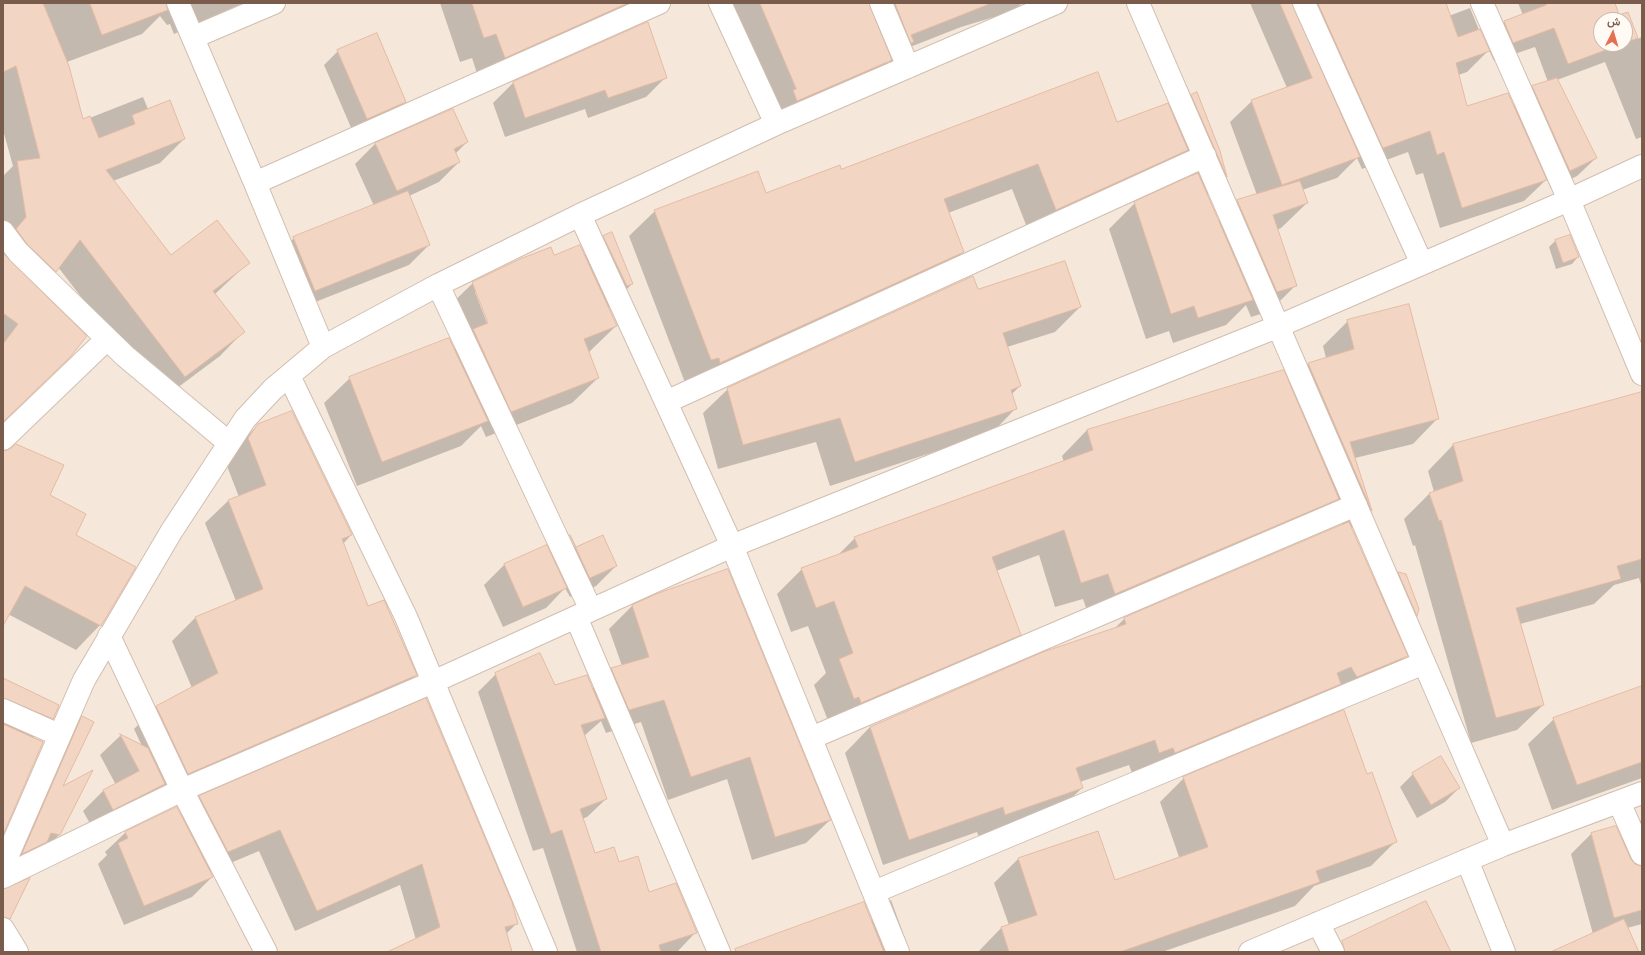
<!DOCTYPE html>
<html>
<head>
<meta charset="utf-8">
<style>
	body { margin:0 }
	#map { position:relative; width:1645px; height:955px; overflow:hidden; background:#fdf6ec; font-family:"Space Grotesk",Vazirmatn,sans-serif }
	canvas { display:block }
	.frame { position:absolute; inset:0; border:4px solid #7a5c4d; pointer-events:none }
	.north { position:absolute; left:1593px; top:12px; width:40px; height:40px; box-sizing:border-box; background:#fffaf3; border:1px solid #cabbb1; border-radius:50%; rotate:5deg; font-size:11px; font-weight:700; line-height:16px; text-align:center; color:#7a5c4d }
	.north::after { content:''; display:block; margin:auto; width:14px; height:18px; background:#e76f51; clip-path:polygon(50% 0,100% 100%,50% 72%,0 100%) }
</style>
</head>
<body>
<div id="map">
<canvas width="1645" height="955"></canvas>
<div class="frame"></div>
<div class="north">ش</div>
</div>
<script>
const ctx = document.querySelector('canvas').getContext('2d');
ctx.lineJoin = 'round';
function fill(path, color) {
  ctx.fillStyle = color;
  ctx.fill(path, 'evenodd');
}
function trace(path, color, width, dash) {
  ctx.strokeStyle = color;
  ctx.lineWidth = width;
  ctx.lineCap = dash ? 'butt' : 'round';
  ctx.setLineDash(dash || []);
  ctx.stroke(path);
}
fill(new Path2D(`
	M 3,3 L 1642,3 L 1642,952 L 3,952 ZM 1601,20 L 1625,20 L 1625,44 L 1601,44 Z`), '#f5e8da');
fill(new Path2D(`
	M 3,3 L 243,3 L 174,34 L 170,24 L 167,25 L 160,16 L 142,34 L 67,62 L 82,121 L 143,97 L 148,109 L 184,139 L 160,163 L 113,181 L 171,256 L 248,263 L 214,295 L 243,332 L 220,356 L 161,400 L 58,267 L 37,289 L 3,421 L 3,176 L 13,166 L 3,130 Z
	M 440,3 L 639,3 L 480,82 L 472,58 L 460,62 Z
	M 733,3 L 1022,3 L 1014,11 L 961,27 L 905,49 L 891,63 L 889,61 L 869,81 L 776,122 L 731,5 Z
	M 1250,3 L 1431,3 L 1438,20 L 1470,8 L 1484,42 L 1504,22 L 1523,15 L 1518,3 L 1614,3 L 1619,16 L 1627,13 L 1637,39 L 1642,37 L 1642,137 L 1636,139 L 1605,62 L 1557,80 L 1596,158 L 1577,176 L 1551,189 L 1547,179 L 1524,201 L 1440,228 L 1423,173 L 1416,175 L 1408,152 L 1362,169 L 1357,158 L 1337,178 L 1302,190 L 1307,203 L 1281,228 L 1277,230 L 1295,286 L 1270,311 L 1251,317 L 1246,305 L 1226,325 L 1173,343 L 1169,331 L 1146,339 L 1109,229 L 1135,203 L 1191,177 L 1181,155 L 1030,235 L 1012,189 L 948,213 L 963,252 L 937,278 L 686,385 L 629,236 L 655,211 L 766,194 L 841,170 L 1172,115 L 1192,95 L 1197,94 L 1226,177 L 1207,196 L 1218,221 L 1238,201 L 1257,195 L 1230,122 L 1252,101 L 1287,88 ZM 1601,20 L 1625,20 L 1625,44 L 1601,44 ZM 1535,47 L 1548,82 L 1533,87 L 1513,106 L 1467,108 L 1458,75 L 1467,72 L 1489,50 L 1494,61 Z
	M 338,51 L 405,102 L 391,115 L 353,132 L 324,65 Z
	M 666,77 L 646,97 L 588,118 L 585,109 L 505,137 L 493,103 L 513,83 Z
	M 452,110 L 467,142 L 455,154 L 459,162 L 439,182 L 409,196 L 429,245 L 409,265 L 295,310 L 274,258 L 294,238 L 374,206 L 355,164 L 375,144 Z
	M 1569,236 L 1578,257 L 1572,264 L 1556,269 L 1549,247 L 1555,241 Z
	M 604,237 L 632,284 L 608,308 L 616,326 L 588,353 L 598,378 L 572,403 L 486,437 L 481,426 L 461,446 L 357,486 L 324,403 L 350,378 L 453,350 L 460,343 L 447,308 L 473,283 L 553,256 L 584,256 ZM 475,292 L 477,292 L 491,327 L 489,328 Z
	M 978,291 L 1080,307 L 1055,332 L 1007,347 L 1020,386 L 1012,394 L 1016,408 L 992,433 L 830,486 L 816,442 L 718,469 L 703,413 L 728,389 Z
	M 1348,321 L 1437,419 L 1413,444 L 1355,458 L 1371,510 L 1351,529 L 1379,593 L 1399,573 L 1418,609 L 1416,616 L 1397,635 L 1406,656 L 1381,682 L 1134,778 L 1129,765 L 1080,782 L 1082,788 L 1056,813 L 980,840 L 977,832 L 883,865 L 845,753 L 870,727 L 1114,629 L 1124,619 L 1343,525 L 1333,503 L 1090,619 L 1083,599 L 1055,607 L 1039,555 L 996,571 L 1019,635 L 994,660 L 829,723 L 814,685 L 826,673 L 808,626 L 791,632 L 777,594 L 802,569 L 837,556 L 855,538 L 1064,462 L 1062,456 L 1087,430 L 1288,384 L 1308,364 L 1326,358 L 1323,346 Z
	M 1642,393 L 1642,588 L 1639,578 L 1614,585 L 1594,604 L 1520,624 L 1543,705 L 1517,730 L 1471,743 L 1415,545 L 1413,546 L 1404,519 L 1429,494 L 1434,492 L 1428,471 L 1453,445 Z
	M 258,425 L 351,535 L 343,544 L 368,607 L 416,675 L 393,698 L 165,796 L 161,787 L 144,804 L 93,829 L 83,811 L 103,791 L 116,785 L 100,755 L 120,736 L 142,746 L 134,729 L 156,707 L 192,688 L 172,641 L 195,618 L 236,601 L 205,523 L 228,501 L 239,497 L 225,461 L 235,448 Z
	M 3,452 L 48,495 L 74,536 L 100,625 L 76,650 L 8,614 L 3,624 Z
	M 603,536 L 616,566 L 596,586 L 570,597 L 565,588 L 546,608 L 503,627 L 484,585 L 504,565 L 551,556 L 569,537 L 575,548 Z
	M 656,595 L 830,820 L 806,843 L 752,860 L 727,779 L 668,800 L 641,722 L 606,733 L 601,721 L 584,736 L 606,799 L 587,817 L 582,819 L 595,854 L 618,863 L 649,893 L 696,932 L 678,951 L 673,952 L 577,952 L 543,848 L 533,851 L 478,692 L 496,674 L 554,686 L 592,689 L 612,669 L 622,666 L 609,629 L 632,606 Z
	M 3,680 L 53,718 L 33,738 L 3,832 Z
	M 1642,687 L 1642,778 L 1552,810 L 1528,744 L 1554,719 Z
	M 426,700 L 517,923 L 506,934 L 511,952 L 389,952 L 416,940 L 400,885 L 295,931 L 259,851 L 209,872 L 212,877 L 192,897 L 124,925 L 98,864 L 107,855 L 105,852 L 125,833 L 180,816 L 200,797 Z
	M 82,717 L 60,788 L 59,835 L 34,860 L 3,875 L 56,743 Z
	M 1413,774 L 1459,788 L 1445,802 L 1417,818 L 1400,787 Z
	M 1366,776 L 1395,842 L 1371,866 L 1314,886 L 1295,906 L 1162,952 L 978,952 L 1002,927 L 1009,925 L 994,883 L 1018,859 L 1115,881 L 1179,857 L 1160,802 L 1184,778 Z
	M 1641,820 L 1642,924 L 1627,928 L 1638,952 L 1553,952 L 1593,934 L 1571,854 L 1591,834 L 1615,827 L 1621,840 Z
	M 891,900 L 906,941 L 895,952 L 757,952 L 871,920 Z`), '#0003');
const building = new Path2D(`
	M 3,3 L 43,3 L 69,66 L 83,119 L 90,116 L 99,138 L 135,124 L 132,115 L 170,100 L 185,139 L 106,170 L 171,255 L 217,220 L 250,263 L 213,291 L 245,332 L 185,377 L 80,240 L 56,272 L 27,244 L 16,229 L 26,217 L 17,161 L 40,158 L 16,66 L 3,72 Z
	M 90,3 L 166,3 L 168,10 L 102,35 Z
	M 472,3 L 628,3 L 505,58 L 496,34 L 484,38 Z
	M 760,3 L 869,3 L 892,60 L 797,101 L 793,90 L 796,89 Z
	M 895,3 L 987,3 L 987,5 L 911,35 L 914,42 L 911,43 Z
	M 1280,3 L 1292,3 L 1360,157 L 1282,185 L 1251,100 L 1312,78 Z
	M 1318,3 L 1446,3 L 1458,37 L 1480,29 L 1490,51 L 1456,63 L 1467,106 L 1508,93 L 1547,180 L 1462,208 L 1444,152 L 1437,155 L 1430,131 L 1383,148 Z
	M 1545,3 L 1615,3 L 1619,15 L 1628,12 L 1638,38 L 1625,43 L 1625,20 L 1601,20 L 1601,44 L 1622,44 L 1568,64 L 1554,28 L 1513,43 L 1504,21 L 1546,5 Z
	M 648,22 L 667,78 L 608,98 L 605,90 L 525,118 L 513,82 Z
	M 377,33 L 406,102 L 367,119 L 337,50 Z
	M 1098,72 L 1117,122 L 1168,103 L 1188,150 L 1056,210 L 1038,164 L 944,199 L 964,252 L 720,363 L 719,358 L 711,360 L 654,210 L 758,171 L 766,193 L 840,165 L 841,169 Z
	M 1557,78 L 1597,158 L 1570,171 L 1532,86 Z
	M 1197,92 L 1220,151 L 1227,177 L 1191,95 Z
	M 453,109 L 468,142 L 454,149 L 460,162 L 397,191 L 375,143 Z
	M 1198,173 L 1253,300 L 1198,318 L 1194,306 L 1171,314 L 1134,202 Z
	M 1300,181 L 1308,203 L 1273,215 L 1297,286 L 1277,292 L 1237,200 Z
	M 408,191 L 430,245 L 315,291 L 293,237 Z
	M 612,232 L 633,284 L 627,286 L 603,236 Z
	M 1570,235 L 1579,257 L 1563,263 L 1555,240 Z
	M 580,245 L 617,326 L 584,339 L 599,378 L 511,412 L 473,329 L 488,323 L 472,282 L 520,259 L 551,247 L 554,255 Z
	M 3,253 L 87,336 L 71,356 L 3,422 L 3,344 L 18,324 L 3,313 Z
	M 1065,261 L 1081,307 L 1003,333 L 1021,386 L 1011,390 L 1017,409 L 855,462 L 840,418 L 743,445 L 727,388 L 973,276 L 978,289 Z
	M 1409,304 L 1439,419 L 1350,442 L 1372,511 L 1308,363 L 1354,349 L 1347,320 Z
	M 449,338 L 488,421 L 382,462 L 349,377 Z
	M 1284,370 L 1339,499 L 1115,594 L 1108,574 L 1081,583 L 1064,530 L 992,557 L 1021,635 L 861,703 L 859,697 L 854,699 L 839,659 L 853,653 L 834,601 L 816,608 L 801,568 L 858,547 L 854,537 L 1093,450 L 1087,430 Z
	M 1642,392 L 1642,559 L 1617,566 L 1621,579 L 1516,608 L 1544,705 L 1496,718 L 1441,520 L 1439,521 L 1429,493 L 1463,481 L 1453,444 Z
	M 292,411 L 352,535 L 342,539 L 368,606 L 384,600 L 417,675 L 188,774 L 156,706 L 218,673 L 195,617 L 263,589 L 228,500 L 266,485 L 248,438 L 258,424 Z
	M 16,444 L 64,465 L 50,495 L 86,514 L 76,535 L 136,567 L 101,626 L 25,586 L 3,626 L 3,451 L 11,448 Z
	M 1349,522 L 1408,656 L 1357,677 L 1351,667 L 1337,673 L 1341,684 L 1175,753 L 1173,748 L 1159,753 L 1155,740 L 1076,768 L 1083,788 L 1005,815 L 1003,807 L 909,840 L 870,727 L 1043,652 L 1126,624 L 1124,618 Z
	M 570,535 L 576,547 L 603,535 L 617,566 L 590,578 Z
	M 547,545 L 567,588 L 523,607 L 504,564 Z
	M 728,569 L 831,820 L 775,837 L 750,757 L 691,777 L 664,700 L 629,710 L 611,668 L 649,657 L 632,605 L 656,594 Z
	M 1398,572 L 1406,574 L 1419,609 L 1417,616 Z
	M 540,653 L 555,685 L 587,675 L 605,718 L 581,725 L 607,799 L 580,809 L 595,853 L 614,847 L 619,862 L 638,856 L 649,892 L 676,883 L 697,933 L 659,945 L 661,952 L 601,952 L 562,830 L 551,834 L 495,673 Z
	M 3,678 L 59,705 L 53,719 L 3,698 Z
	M 1642,686 L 1642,762 L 1577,785 L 1553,718 Z
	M 426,698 L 512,902 L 518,924 L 505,927 L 512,952 L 387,952 L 440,927 L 422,864 L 317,911 L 280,830 L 228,852 L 199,796 Z
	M 1344,710 L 1367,774 L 1372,772 L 1397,842 L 1316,871 L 1320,882 L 1120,952 L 1009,952 L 1001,927 L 1037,915 L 1018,858 L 1098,831 L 1115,880 L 1208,847 L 1183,777 Z
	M 82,716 L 94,722 L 63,786 L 93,770 L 60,835 L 51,833 L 47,842 L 22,854 Z
	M 3,724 L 43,742 L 3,835 Z
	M 120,734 L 148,748 L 165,784 L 113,810 L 103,790 L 139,771 Z
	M 1441,756 L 1460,788 L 1431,805 L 1412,773 Z
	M 177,807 L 213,877 L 144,906 L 118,843 L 128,838 L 125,832 Z
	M 1616,826 L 1631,859 L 1635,864 L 1642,866 L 1642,910 L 1614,918 L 1591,833 Z
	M 30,878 L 10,919 L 3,917 L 3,889 Z
	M 1426,901 L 1451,952 L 1345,952 L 1342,941 Z
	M 864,902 L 884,952 L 736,952 L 735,949 Z
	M 1624,919 L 1639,952 L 1551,952 Z`);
fill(building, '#f3d5c3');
trace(building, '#e6bba3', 1);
const minor = new Path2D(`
	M 178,3 L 255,183 L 323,347 L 438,285 L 580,215 L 776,124 L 1056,3
	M 720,3 L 776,124
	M 881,3 L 908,67
	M 1138,3 L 1503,845
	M 1304,3 L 1422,264
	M 1482,3 L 1569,200 L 1642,374
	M 194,37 L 274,3
	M 255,183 L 659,3
	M 580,215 L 732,546 L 898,952
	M 3,232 L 18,252 L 125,356 L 229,443
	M 438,285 L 591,610
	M 289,376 L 406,617 L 546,952
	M 666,402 L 1205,156
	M 3,439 L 107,339
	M 576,617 L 719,952
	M 109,636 L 182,790 L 266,952
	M 3,710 L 59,735
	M 811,738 L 1356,505
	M 1619,802 L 1642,854
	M 1467,860 L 1504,952
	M 3,866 L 84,680 L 171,532 L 245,419 L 273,389 L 323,347
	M 3,877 L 182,790 L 433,682 L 732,546 L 1279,326 L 1569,200 L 1642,166
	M 874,892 L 1424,663
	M 1318,923 L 1333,952
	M 3,929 L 17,952
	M 1250,952 L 1503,845 L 1642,793`);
trace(minor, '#d1beb0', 24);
trace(minor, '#fff', 22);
</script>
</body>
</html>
